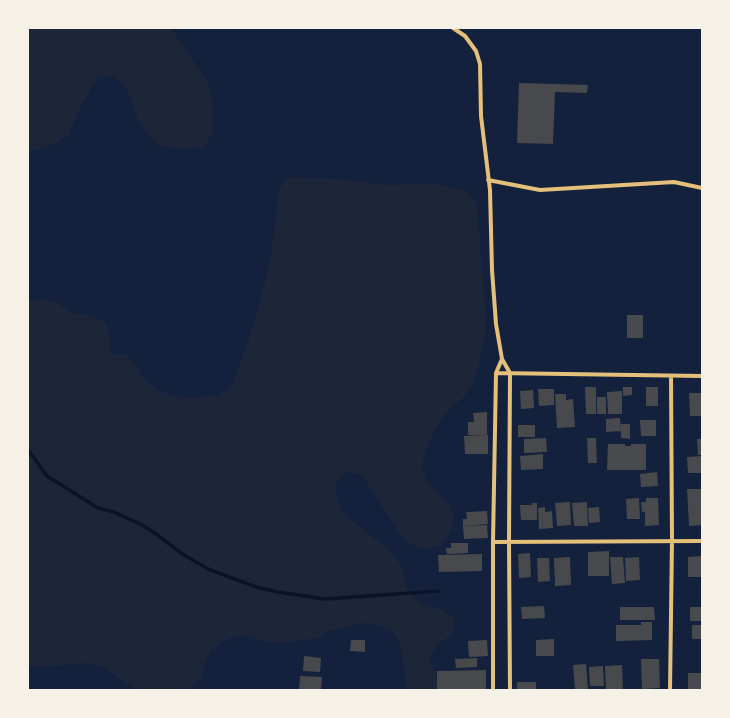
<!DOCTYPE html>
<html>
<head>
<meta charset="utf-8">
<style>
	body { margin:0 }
	#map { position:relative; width:730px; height:718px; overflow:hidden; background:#14213d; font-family:Rubik,sans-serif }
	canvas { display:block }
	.frame { position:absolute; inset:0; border:29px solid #f6f1e7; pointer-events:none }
</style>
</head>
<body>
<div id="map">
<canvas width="730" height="718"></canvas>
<div class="frame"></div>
</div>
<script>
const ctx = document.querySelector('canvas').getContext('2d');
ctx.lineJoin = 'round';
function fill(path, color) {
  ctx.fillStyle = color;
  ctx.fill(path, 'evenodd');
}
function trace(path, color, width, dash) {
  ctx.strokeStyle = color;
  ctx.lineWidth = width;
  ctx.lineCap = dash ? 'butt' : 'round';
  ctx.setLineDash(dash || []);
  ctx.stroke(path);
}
fill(new Path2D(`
	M 28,28 L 171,28 L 208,82 L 212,99 L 213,133 L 204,146 L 189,149 L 173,148 L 158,145 L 147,134 L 138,119 L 127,89 L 113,76 L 98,77 L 81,106 L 68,136 L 55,144 L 28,152 Z
	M 288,177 L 338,179 L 385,185 L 433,184 L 467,191 L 477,204 L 486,318 L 485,333 L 478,369 L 473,384 L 464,397 L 452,407 L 439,422 L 425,452 L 422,467 L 427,482 L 449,504 L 454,517 L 451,532 L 441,545 L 425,549 L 409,544 L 399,533 L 361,474 L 346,472 L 335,485 L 337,499 L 343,513 L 383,545 L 394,555 L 403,570 L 406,586 L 415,599 L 428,607 L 443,610 L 456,619 L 452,634 L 439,644 L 429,657 L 435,671 L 438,690 L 407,690 L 401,646 L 393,631 L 378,625 L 362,623 L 330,631 L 316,638 L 298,641 L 281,643 L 261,641 L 246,635 L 230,638 L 213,648 L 205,662 L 202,678 L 186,690 L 136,690 L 102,667 L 87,663 L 36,667 L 28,666 L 28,301 L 42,299 L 58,303 L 70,312 L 87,315 L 106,323 L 110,338 L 111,354 L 125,354 L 136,364 L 143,379 L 156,389 L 170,395 L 187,398 L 219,395 L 232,386 L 248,342 L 264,287 L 271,256 L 279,190 Z`), '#1d2539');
trace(new Path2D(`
	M 28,450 L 47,476 L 98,508 L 114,512 L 142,525 L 156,534 L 181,553 L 208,569 L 259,588 L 278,592 L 325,599 L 438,591`), '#0b132b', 3.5);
fill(new Path2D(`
	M 519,83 L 588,85 L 587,93 L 555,92 L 553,144 L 517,143 Z
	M 627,315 L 643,315 L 643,338 L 627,338 Z
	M 585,387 L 596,387 L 596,414 L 586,414 Z
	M 623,387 L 632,387 L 632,395 L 623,396 Z
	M 646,387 L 658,387 L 658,406 L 646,406 Z
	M 538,389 L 554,389 L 554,405 L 539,406 Z
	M 533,390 L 534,408 L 521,409 L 520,391 Z
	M 622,391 L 622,414 L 608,414 L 607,392 Z
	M 689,393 L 702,393 L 702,416 L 690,416 Z
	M 555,394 L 566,394 L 566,400 L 573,399 L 575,427 L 557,428 Z
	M 597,397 L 606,397 L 606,414 L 597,414 Z
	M 487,412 L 487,435 L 468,435 L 468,422 L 474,422 L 473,413 Z
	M 620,418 L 621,431 L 606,432 L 606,419 Z
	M 640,420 L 656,420 L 656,436 L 641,436 Z
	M 621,424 L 630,424 L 630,439 L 621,438 Z
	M 518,425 L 535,425 L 535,437 L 518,437 Z
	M 488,435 L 488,454 L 465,454 L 464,436 Z
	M 546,438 L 547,452 L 524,453 L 524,439 Z
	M 587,438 L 596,438 L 597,463 L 588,463 Z
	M 697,439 L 702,439 L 702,455 L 698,455 Z
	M 608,444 L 625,444 L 625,446 L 631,446 L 631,444 L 646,444 L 646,470 L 607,470 Z
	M 543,454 L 543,469 L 521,470 L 520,456 Z
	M 702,456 L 702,473 L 688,473 L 687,457 Z
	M 657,472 L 658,486 L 641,487 L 640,474 Z
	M 687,489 L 702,489 L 702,525 L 689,526 Z
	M 639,498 L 640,519 L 627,519 L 626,499 Z
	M 646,498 L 658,498 L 659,525 L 645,526 L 645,512 L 642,512 L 641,502 L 646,502 Z
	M 570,502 L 571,525 L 557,526 L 555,503 Z
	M 587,502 L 588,526 L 574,526 L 572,503 Z
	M 532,503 L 537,503 L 537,520 L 521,520 L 520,505 L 532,505 Z
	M 545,507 L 545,512 L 552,511 L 553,528 L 539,529 L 538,508 Z
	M 599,507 L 600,522 L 589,523 L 588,508 Z
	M 487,511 L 488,524 L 463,526 L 463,519 L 467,519 L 466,512 Z
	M 487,525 L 488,538 L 464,539 L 463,526 Z
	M 451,543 L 468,543 L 468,553 L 447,554 L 446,548 L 451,548 Z
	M 609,551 L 609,576 L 588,576 L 588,552 Z
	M 530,553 L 531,577 L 519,578 L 518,554 Z
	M 482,554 L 482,571 L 439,572 L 438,555 Z
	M 702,556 L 702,577 L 688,577 L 688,557 Z
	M 570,557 L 571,585 L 555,586 L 554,558 Z
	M 610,557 L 623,557 L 625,583 L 612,584 Z
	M 639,557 L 640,580 L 626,581 L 625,558 Z
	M 537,558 L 549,558 L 550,581 L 538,582 Z
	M 544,606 L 545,618 L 522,619 L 521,607 Z
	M 620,607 L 654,607 L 655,620 L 620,620 Z
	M 690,607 L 702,607 L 702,621 L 690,621 Z
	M 641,622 L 652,622 L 652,640 L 616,641 L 616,625 L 641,625 Z
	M 692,625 L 702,625 L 702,639 L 692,639 Z
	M 554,639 L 554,656 L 536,656 L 536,640 Z
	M 351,640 L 365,640 L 365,652 L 350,651 Z
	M 487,640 L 488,656 L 469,657 L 468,641 Z
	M 304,656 L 321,658 L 320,672 L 303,671 Z
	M 477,658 L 477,667 L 456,668 L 455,659 Z
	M 641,659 L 659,659 L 660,688 L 642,689 Z
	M 586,664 L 588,689 L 575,690 L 573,665 Z
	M 622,665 L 623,690 L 606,690 L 605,666 Z
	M 603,666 L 604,686 L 590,686 L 589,667 Z
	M 486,670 L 486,690 L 437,690 L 437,671 Z
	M 688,673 L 701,673 L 701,690 L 688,690 Z
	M 300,676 L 322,677 L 321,690 L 299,690 Z
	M 517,682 L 536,682 L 536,690 L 517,690 Z`), '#48494c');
trace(new Path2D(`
	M 453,28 L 465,36 L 476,51 L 480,64 L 481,116 L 490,190 L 492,270 L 496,324 L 502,359 L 510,373 L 509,541 L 510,690
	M 488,180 L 540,190 L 674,182 L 702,188
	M 496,373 L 702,376
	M 493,542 L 702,541
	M 493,690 L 493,542 L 496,373 L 502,359
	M 670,690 L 672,540 L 671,376`), '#e5c07b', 4);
</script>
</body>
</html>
